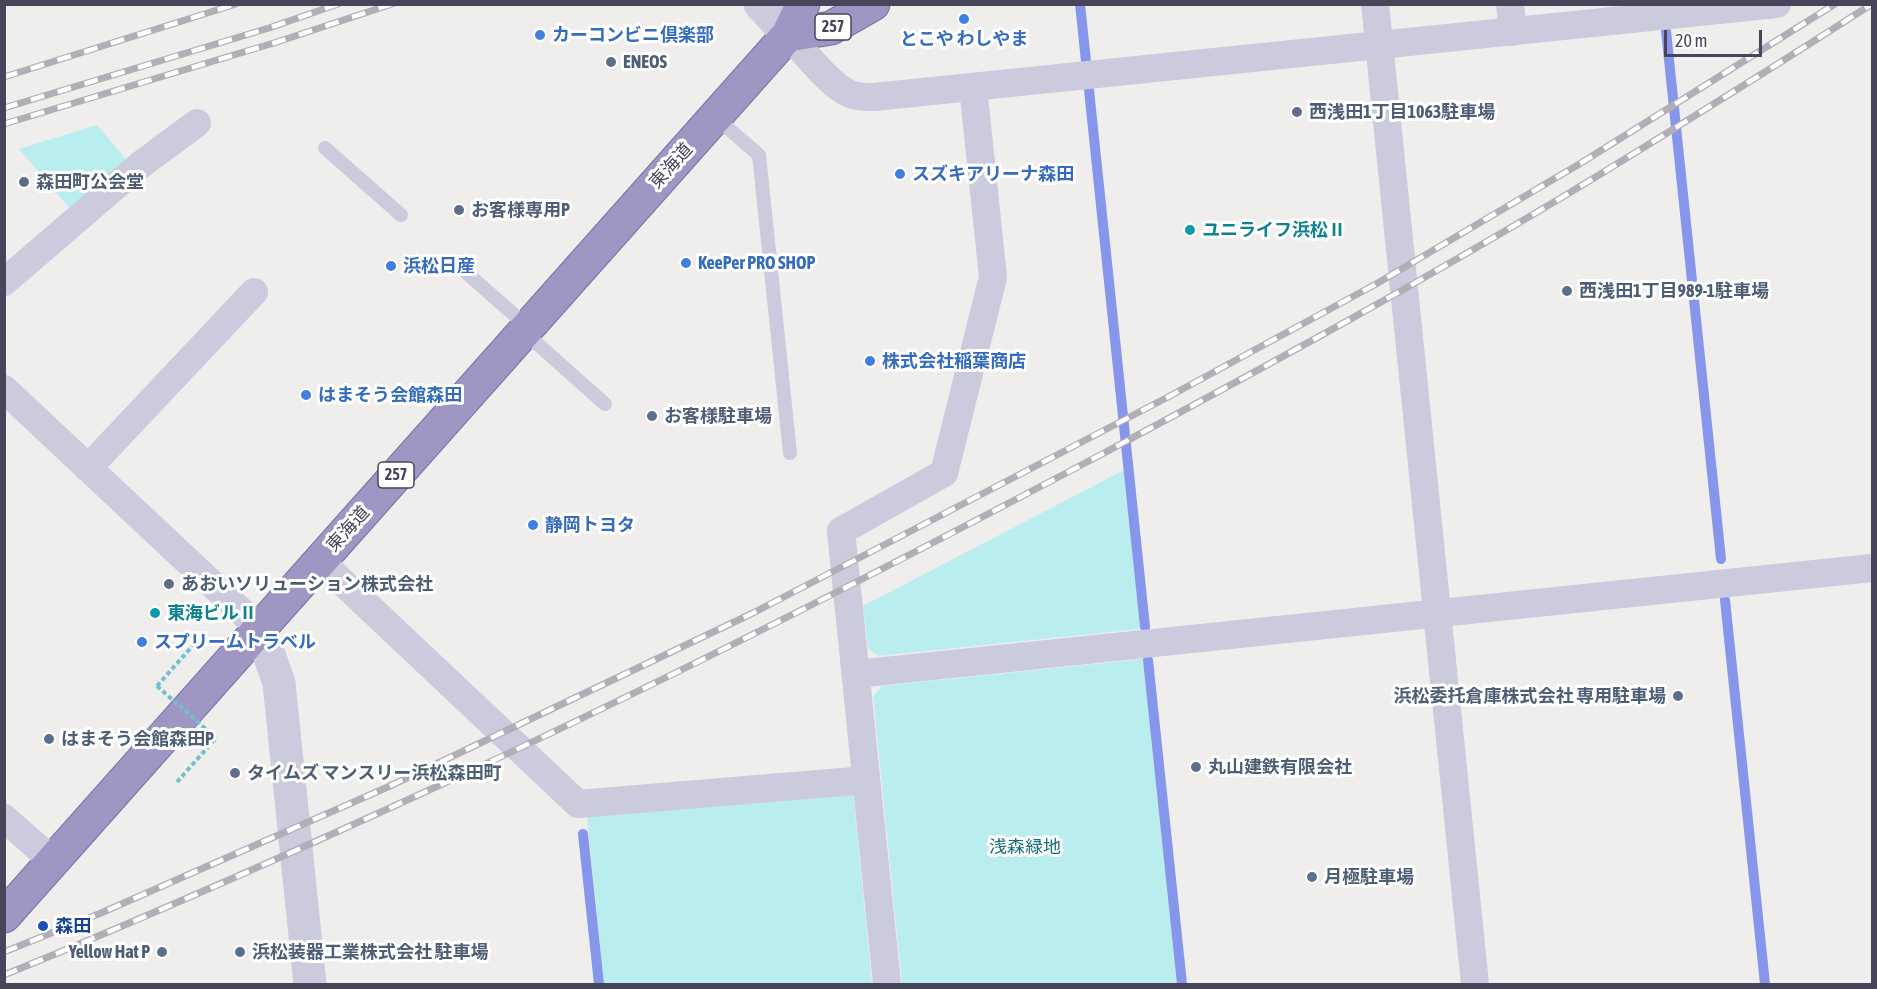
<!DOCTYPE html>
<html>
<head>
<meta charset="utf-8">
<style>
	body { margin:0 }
	#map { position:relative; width:1877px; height:989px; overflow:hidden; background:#efeeec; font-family:"Asap Condensed",sans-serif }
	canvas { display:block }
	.frame { position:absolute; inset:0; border:6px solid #47455a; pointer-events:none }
	.scale { position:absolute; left:1664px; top:30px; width:98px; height:27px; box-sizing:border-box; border:3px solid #47455a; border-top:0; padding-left:8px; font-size:18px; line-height:21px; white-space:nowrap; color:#47455a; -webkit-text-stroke:4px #fff; paint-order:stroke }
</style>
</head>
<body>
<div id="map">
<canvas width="1877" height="989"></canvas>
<div class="frame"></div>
<div class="scale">20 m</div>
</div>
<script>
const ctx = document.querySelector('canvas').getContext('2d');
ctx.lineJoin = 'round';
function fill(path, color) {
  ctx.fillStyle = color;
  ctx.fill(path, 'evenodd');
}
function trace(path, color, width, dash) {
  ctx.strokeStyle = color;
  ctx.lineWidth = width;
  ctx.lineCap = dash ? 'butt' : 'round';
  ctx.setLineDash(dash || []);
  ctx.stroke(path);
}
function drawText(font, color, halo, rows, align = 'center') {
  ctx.font = font + ' "Asap Condensed","Noto Sans JP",sans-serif';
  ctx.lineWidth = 6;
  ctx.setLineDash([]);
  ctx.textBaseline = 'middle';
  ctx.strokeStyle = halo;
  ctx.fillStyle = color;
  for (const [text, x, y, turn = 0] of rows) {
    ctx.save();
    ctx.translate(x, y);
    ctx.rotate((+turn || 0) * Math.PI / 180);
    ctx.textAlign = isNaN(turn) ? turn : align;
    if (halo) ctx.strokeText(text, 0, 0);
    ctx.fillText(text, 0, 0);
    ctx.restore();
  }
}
fill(new Path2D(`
	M 97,125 L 130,164 L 74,213 L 19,149 Z
	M 1124,470 L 1140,629 L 878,656 L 868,648 L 863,606 Z
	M 1143,659 L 1177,984 L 902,984 L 873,696 L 882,686 Z
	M 853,793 L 872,984 L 604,984 L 587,816 Z`), '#b9edee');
trace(new Path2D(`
	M 1080,4 L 1086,61
	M 1666,31 L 1721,559
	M 1089,90 L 1145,627
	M 1725,600 L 1765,984
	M 1148,660 L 1182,984
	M 583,834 L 599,984`), '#8697eb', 10);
const trunk = new Path2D(`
	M 788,35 L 831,28 L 873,4
	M 4,916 L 788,35 L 803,4`);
trace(trunk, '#776fa8', 35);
trace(new Path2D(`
	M 157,686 L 196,642
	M 177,782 L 216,738`), '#72c0cc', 4, [4.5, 3]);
trace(new Path2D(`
	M 715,117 L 759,155 L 790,453
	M 325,148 L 401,215
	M 453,261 L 528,327
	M 524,332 L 605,404`), '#cccadd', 14);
trace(new Path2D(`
	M 1375,4 L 1475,984
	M 1510,4 L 1513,32
	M 788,35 C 804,51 827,82 846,92 C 854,97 864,97 874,97 L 1777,4
	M 4,282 L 139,166 L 197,123
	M 4,389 L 260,629
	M 88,468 L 254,292
	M 320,561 L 578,804 L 866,780
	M 856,674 L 1872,568
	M 4,818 L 53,861
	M 887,984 L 841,531 L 944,473 L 993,277 L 973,87`), '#cccadd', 28);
trace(new Path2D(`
	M 760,4 L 788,35
	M 260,629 L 279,683 L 310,984`), '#cccadd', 33);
trace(trunk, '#9e97c4', 33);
const rail = new Path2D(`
	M 4,77 L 236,4
	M 4,108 L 269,28 L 338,4
	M 4,124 L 277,42 L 392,4
	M 4,952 L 101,913 L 390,786 L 753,613 L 957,507 L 1168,397 L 1376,284 L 1581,163 L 1835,4
	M 4,975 C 155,914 303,848 451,780 C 672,678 889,567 1104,453 C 1269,365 1434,275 1594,178 C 1687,121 1780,63 1872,4`);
trace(rail, '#b1aeb7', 7);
trace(rail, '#fff', 4.5, [14]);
trace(new Path2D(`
	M 157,686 L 216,738`), '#72c0cc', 4, [4.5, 3]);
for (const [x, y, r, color] of [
	[964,19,6,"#3f7fe0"],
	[540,35,6,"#3f7fe0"],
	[611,62,6,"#5c6f8a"],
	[1297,112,6,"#5c6f8a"],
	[900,174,6,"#3f7fe0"],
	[24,182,6,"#5c6f8a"],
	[459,210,6,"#5c6f8a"],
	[1190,230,6,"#0f9aa8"],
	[686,263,6,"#3f7fe0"],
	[391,266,6,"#3f7fe0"],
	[1567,291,6,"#5c6f8a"],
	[870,361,6,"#3f7fe0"],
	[306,395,6,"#3f7fe0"],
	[652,416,6,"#5c6f8a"],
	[533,525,6,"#3f7fe0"],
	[169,584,6,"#5c6f8a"],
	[155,613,6,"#0f9aa8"],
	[142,642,6,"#3f7fe0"],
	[1678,696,6,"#5c6f8a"],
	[49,739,6,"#5c6f8a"],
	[1196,767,6,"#5c6f8a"],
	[235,773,6,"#5c6f8a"],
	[1312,877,6,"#5c6f8a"],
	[43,926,6,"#1a4fb4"],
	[162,952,6,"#5c6f8a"],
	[240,952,6,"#5c6f8a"]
]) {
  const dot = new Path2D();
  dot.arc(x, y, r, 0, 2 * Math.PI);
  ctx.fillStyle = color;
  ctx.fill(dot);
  trace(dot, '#fff', 2);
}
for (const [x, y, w] of [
	[833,27,36],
	[396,475,36]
]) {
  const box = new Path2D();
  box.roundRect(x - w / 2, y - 13, w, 26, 4.5);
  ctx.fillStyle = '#fff';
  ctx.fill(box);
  trace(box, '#47455a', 1.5);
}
drawText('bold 16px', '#47455a', null, [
	["257",833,27],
	["257",396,475]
]);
drawText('bold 18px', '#366cbe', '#fff', [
	["カーコンビニ倶楽部",552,35],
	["とこや わしやま",964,39,"center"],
	["スズキアリーナ森田",912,174],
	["KeePer PRO SHOP",698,263],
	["浜松日産",403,266],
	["株式会社稲葉商店",882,361],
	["はまそう会館森田",318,395],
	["静岡トヨタ",545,525],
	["スプリームトラベル",154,642]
], 'left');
drawText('bold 18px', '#4e5e75', '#fff', [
	["ENEOS",623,62],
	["西浅田1丁目1063駐車場",1309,112],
	["森田町公会堂",36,182],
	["お客様専用P",471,210],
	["西浅田1丁目989-1駐車場",1579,291],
	["お客様駐車場",664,416],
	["あおいソリューション株式会社",181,584],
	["浜松委托倉庫株式会社 専用駐車場",1666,696,"right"],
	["はまそう会館森田P",61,739],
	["丸山建鉄有限会社",1208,767],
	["タイムズ マンスリー浜松森田町",247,773],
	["月極駐車場",1324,877],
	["Yellow Hat P",150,952,"right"],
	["浜松装器工業株式会社 駐車場",252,952]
], 'left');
drawText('18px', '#47455a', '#fff', [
	["東海道",671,166,-48],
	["東海道",348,529,-48]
]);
drawText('bold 18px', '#0d838f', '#fff', [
	["ユニライフ浜松Ⅱ",1202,230],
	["東海ビルⅡ",167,613]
], 'left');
drawText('18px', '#166e7a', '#fff', [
	["浅森緑地",1025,847]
]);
drawText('bold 18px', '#164399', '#fff', [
	["森田",55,926]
], 'left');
</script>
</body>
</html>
